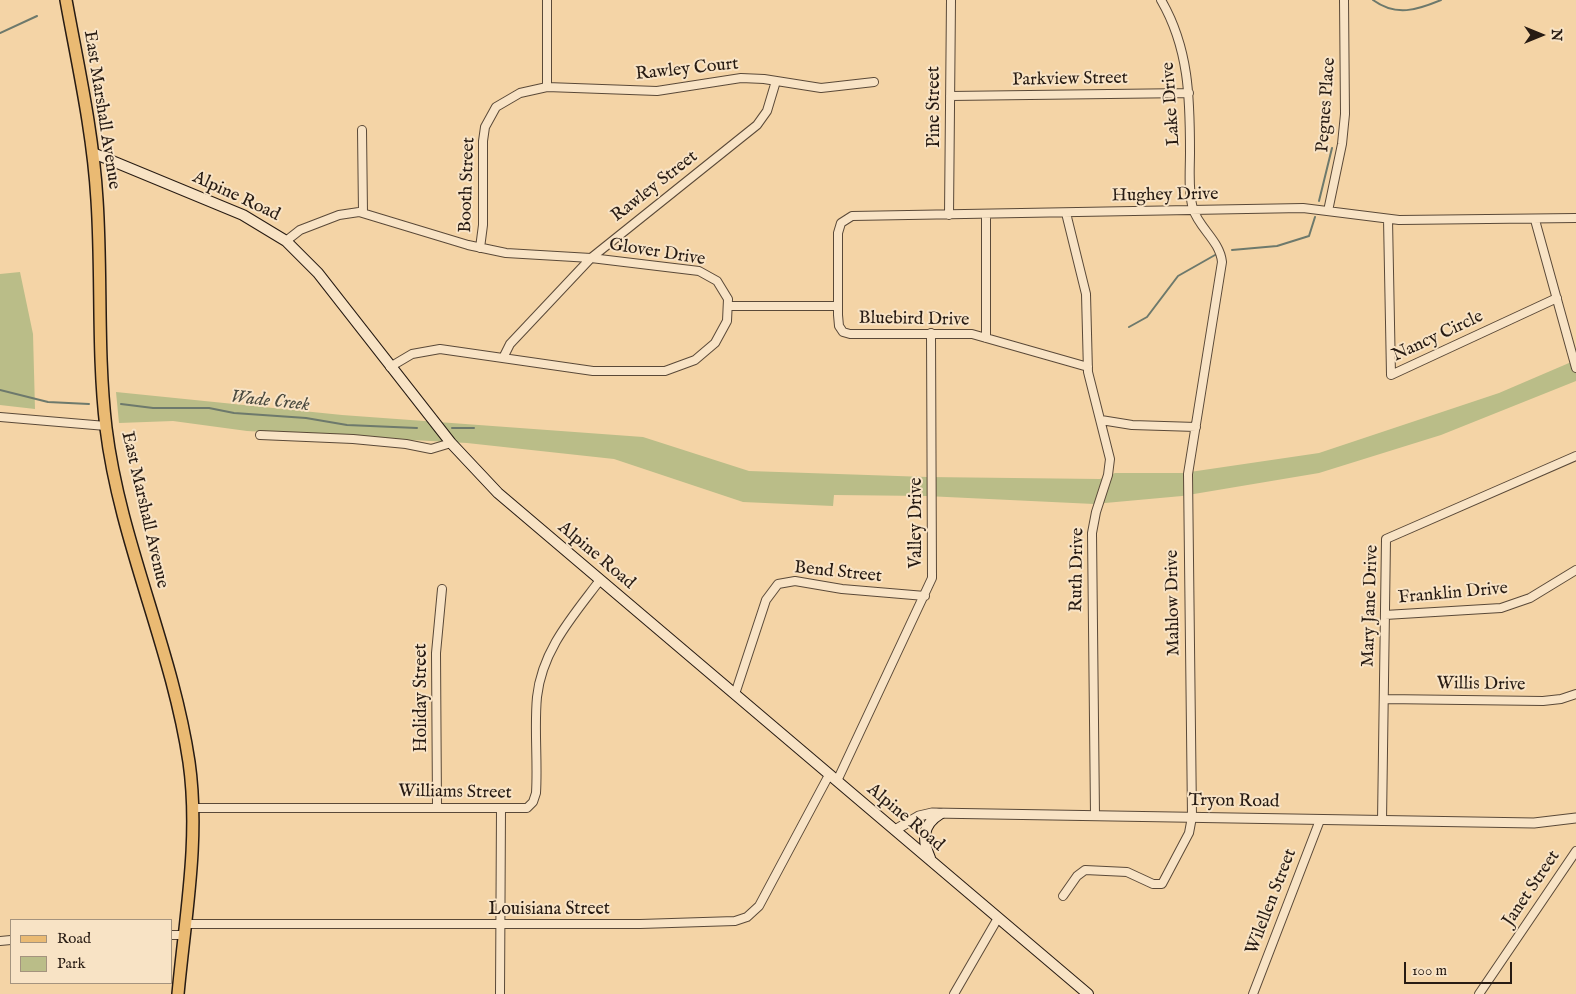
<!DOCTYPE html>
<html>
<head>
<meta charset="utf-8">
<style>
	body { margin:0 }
	#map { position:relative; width:1576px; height:994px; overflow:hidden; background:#f4d4a6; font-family:"IM FELL English",serif }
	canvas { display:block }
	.legend { position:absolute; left:10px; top:919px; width:162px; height:65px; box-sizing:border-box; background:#f8e3c5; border:1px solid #a4937e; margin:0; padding:6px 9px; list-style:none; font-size:15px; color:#271b13 }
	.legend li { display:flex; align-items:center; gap:10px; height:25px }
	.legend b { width:25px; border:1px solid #a4937e }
	.north { position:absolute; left:1516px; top:10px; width:50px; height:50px; -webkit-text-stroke:4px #f8e3c5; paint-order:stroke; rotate:90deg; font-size:14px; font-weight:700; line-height:20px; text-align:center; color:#271b13 }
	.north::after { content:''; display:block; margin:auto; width:18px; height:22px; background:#271b13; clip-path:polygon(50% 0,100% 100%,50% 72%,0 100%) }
	.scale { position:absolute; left:1404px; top:962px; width:108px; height:22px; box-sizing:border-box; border:2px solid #271b13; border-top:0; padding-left:6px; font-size:15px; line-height:18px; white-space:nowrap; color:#271b13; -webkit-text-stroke:4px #f8e3c5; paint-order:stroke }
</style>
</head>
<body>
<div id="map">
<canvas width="1576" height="994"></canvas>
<ul class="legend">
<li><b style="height:6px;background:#eaba73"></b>Road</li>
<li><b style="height:14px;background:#babd88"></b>Park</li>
</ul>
<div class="north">N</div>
<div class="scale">100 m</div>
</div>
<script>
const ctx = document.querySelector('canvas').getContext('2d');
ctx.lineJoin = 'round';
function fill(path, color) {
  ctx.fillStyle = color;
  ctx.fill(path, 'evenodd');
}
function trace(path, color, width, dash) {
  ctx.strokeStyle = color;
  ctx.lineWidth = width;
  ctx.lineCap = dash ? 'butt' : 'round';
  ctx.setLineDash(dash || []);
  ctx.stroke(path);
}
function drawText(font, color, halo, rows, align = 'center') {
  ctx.font = font + ' "IM FELL English",serif';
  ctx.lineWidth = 4;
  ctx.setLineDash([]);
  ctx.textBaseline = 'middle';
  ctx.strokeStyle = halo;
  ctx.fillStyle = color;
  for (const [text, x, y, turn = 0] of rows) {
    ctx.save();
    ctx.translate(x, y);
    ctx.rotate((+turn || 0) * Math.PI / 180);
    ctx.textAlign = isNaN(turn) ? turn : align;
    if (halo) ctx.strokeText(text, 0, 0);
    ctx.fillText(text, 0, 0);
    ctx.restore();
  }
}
fill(new Path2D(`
	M 20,272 L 33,334 L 35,409 L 0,405 L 0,274 Z
	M 1576,360 L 1576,381 L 1441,435 L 1319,473 L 1182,496 L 1094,504 L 926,496 L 834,495 L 833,506 L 743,502 L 614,459 L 467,443 L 247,431 L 173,421 L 119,423 L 116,392 L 342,415 L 643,437 L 749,471 L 927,477 L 1100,479 L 1115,473 L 1183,473 L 1319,453 L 1499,393 Z`), '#babd88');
trace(new Path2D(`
	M 1373,0 C 1396,17 1417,10 1441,0
	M 0,33 L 37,16
	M 1319,201 L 1332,148
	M 1232,250 L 1277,246 L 1309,236 L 1315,217
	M 1129,327 L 1147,317 L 1178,276 L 1215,255
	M 0,390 L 48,402 L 89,404
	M 121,404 L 153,408 L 209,408 L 234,413 L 306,418 L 347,425 L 417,428
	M 452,428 L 474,428`), '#6d796c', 2);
const minor = new Path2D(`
	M 547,87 L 547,0
	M 950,96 L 1189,93
	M 362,130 L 363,213
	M 1328,211 L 1342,144 L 1345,114 L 1344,0
	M 1066,213 L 1086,294 L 1088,372 L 1110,459 L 1108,475 L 1096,512 L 1092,533 L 1095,815
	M 986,214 L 986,338
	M 949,215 L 951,0
	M 1388,219 L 1391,375 L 1557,298
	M 1535,220 L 1576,368
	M 286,241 L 300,230 L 339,215 L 359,212 L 468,245 L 506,253 L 591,258 L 699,271 L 717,281 L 728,299 L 727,321 L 715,343 L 695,360 L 665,371 L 593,371 L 440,349 L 412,354 L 390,367
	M 480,248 L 483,225 L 483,141 L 485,127 L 496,107 L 520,93 L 547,87 L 657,91 L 741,78 L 764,79 L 821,88 L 874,82
	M 729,306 L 838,306
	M 503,358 L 510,344 L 591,258 L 757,125 L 767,111 L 776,81
	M 1088,367 L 972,334 L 850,334 L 843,332 L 839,326 L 838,315 L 838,233 L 841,223 L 852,216 L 1303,208 L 1399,220 L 1576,218
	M 0,417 L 106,426
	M 1101,420 L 1132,425 L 1196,427
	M 260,435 L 353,439 L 406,444 L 431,449 L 451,443
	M 1385,615 L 1501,608 L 1530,598 L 1576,570
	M 735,694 L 766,600 L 778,584 L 795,581 L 842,589 L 925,596
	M 1384,699 L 1543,701 L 1561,699 L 1576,694
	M 837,781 L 932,578 L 931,333
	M 437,807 L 436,653 L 442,589
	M 193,808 L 527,808 L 533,802 L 536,793 C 538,761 534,729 537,697 C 542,650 573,616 600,580
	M 1382,821 L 1386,539 L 1576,456
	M 1063,896 L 1077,876 L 1085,870 L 1127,872 L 1153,884 L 1162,884 L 1189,833 L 1192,817 L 1188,474 L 1222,262 C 1220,241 1199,228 1193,209 C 1188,191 1190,170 1190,152 C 1190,98 1189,48 1161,0
	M 185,924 L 640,924 L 735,921 L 747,917 L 759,906 L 829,775
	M 171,935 L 184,935
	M 0,941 L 11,940
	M 500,994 L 501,809
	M 954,994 L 998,918
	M 1253,994 L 1320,820
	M 1479,994 L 1576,851`);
const tertiary = new Path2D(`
	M 895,830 L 919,816 L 932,813 L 1534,823 L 1576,818`);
const secondary = new Path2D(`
	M 93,153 L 243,215 L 286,241 L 318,273 L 451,443 L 498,493 L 1088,994
	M 930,858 C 922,840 922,825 940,814`);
const primary = new Path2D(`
	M 66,0 C 78,66 93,132 97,200 C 102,276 97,352 106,428 C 120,542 172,648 189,762 C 200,839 185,917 178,994`);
trace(minor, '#5a4938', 10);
trace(tertiary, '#5a4938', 11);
trace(secondary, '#271b13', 12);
trace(primary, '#271b13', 14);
trace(minor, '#f8e3c5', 8);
trace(tertiary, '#f8e3c5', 9);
trace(secondary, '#f8e3c5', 10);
trace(primary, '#eaba73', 11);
drawText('18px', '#271b13', '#f8e3c5', [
	["Rawley Court",687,70,-6],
	["Parkview Street",1070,80,-1],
	["Lake Drive",1172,104,-94],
	["Pegues Place",1327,105,-86],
	["Pine Street",935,107,-90],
	["East Marshall Avenue",101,110,81],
	["Booth Street",468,185,-88],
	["Rawley Street",655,187,-38],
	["Hughey Drive",1165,196,-1],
	["Alpine Road",236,197,25],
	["Glover Drive",657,253,9],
	["Bluebird Drive",914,320,1],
	["Nancy Circle",1438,337,-25],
	["East Marshall Avenue",144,510,77],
	["Valley Drive",917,523,-90],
	["Alpine Road",596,556,40],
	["Ruth Drive",1078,570,-89],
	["Bend Street",838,573,6],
	["Franklin Drive",1453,594,-5],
	["Mahlow Drive",1174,603,-91],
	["Mary Jane Drive",1371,606,-88],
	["Willis Drive",1481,685,1],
	["Holiday Street",422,698,-90],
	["Williams Street",455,793,1],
	["Tryon Road",1234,802,1],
	["Alpine Road",905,818,40],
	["Janet Street",1532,889,-56],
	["Wilellen Street",1272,902,-69],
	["Louisiana Street",549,910]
]);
drawText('italic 19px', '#4a4a3f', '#f8e3c5', [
	["Wade Creek",270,402,6]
]);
</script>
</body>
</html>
